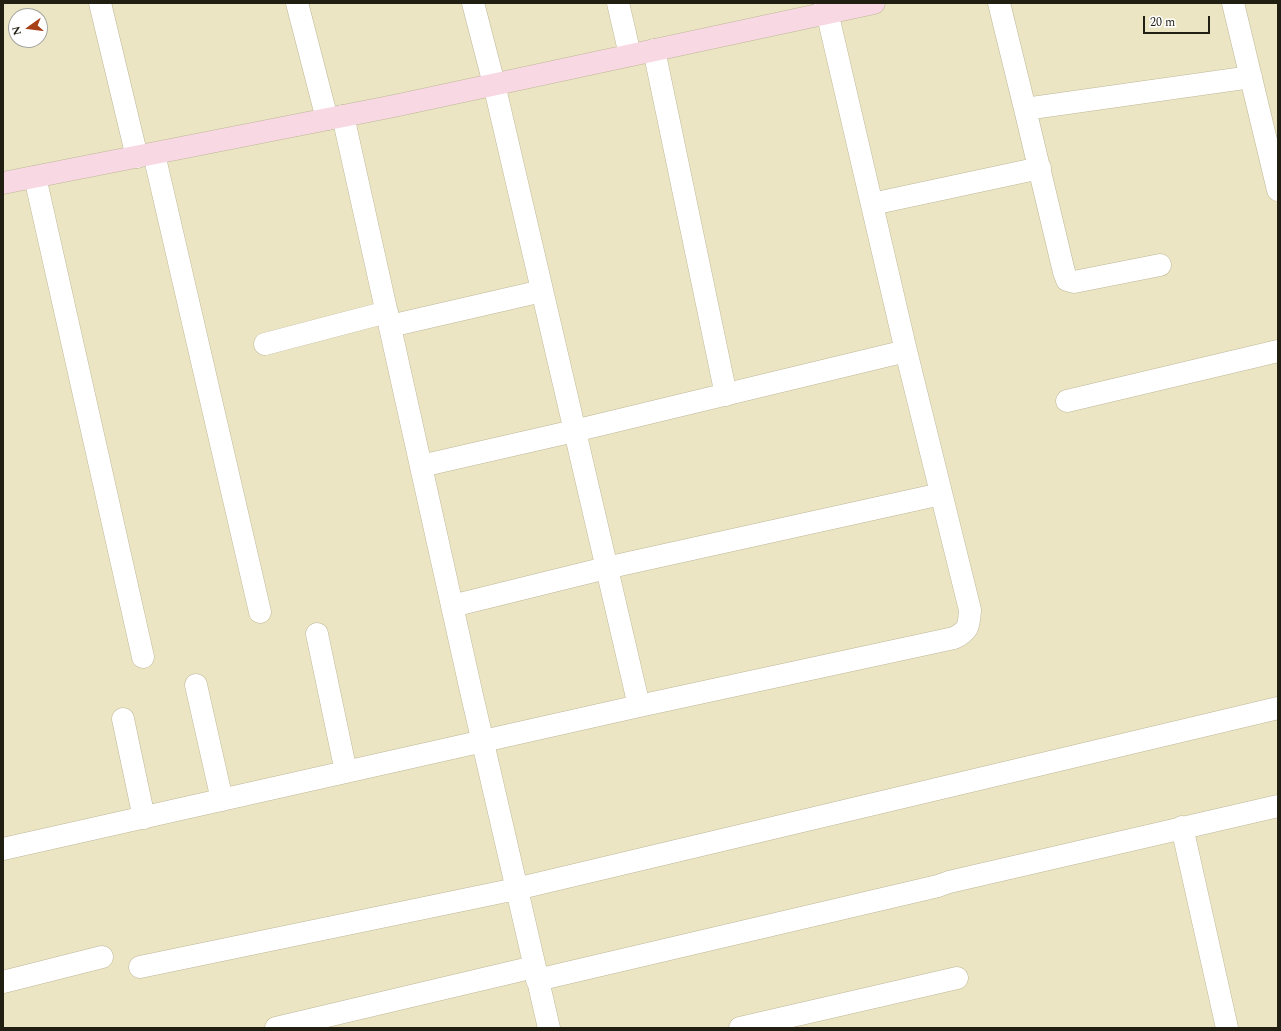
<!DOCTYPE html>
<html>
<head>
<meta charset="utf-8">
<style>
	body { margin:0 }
	#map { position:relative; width:1281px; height:1031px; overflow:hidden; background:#ece5c4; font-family:Spectral,serif }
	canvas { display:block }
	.frame { position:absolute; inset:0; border:4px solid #211e12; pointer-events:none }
	.north { position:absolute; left:8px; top:8px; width:40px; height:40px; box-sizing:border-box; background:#fff; border:1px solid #a6a5a0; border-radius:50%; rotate:256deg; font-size:11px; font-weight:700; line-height:16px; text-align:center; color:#211e12 }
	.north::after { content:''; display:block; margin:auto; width:14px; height:18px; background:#a74019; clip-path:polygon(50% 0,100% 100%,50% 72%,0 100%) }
	.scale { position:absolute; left:1143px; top:16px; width:67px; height:18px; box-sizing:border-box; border:2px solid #211e12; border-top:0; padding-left:5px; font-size:12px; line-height:14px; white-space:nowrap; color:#211e12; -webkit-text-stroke:3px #fff; paint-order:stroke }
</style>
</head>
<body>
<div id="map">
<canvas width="1281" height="1031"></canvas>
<div class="frame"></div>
<div class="north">N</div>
<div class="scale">20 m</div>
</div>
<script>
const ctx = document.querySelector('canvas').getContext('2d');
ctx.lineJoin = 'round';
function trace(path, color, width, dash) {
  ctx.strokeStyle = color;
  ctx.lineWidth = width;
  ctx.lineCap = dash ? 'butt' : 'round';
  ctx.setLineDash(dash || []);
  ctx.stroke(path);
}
const street = new Path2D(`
	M 100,3 L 137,157
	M 297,3 L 327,119
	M 473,3 L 494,84 L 639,706
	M 618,3 L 630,55
	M 999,3 L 1025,109 L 1064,272 L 1067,280 L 1074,282 L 1160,265
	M 1233,3 L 1278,190
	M 654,50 L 726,395
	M 1025,109 L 1251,77
	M 343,116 L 471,691 L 549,1028
	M 154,154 L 260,612
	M 35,177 L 143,657
	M 872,204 L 1040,168
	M 390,326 L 542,291
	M 265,344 L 387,312
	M 1067,401 L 1278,351
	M 421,466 L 574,431 L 906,351
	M 452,606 L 606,568 L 941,494
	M 317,634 L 346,772
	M 196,685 L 222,800
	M 123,719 L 144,818
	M 1182,827 L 1227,1028
	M 3,849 L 639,706 L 954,638 C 968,631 969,627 970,610 L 906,351 L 825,3
	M 140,967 L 516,889 L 1278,708
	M 537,980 L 938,886 L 949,882 L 1278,806
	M 3,982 L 102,957
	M 276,1028 L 534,967
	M 740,1028 L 957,978`);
const secondary = new Path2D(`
	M 3,183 L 394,106 L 874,3`);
trace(street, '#beb797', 23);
trace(secondary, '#beb797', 23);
trace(street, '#fff', 22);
trace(secondary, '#f8d9e3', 22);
</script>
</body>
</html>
